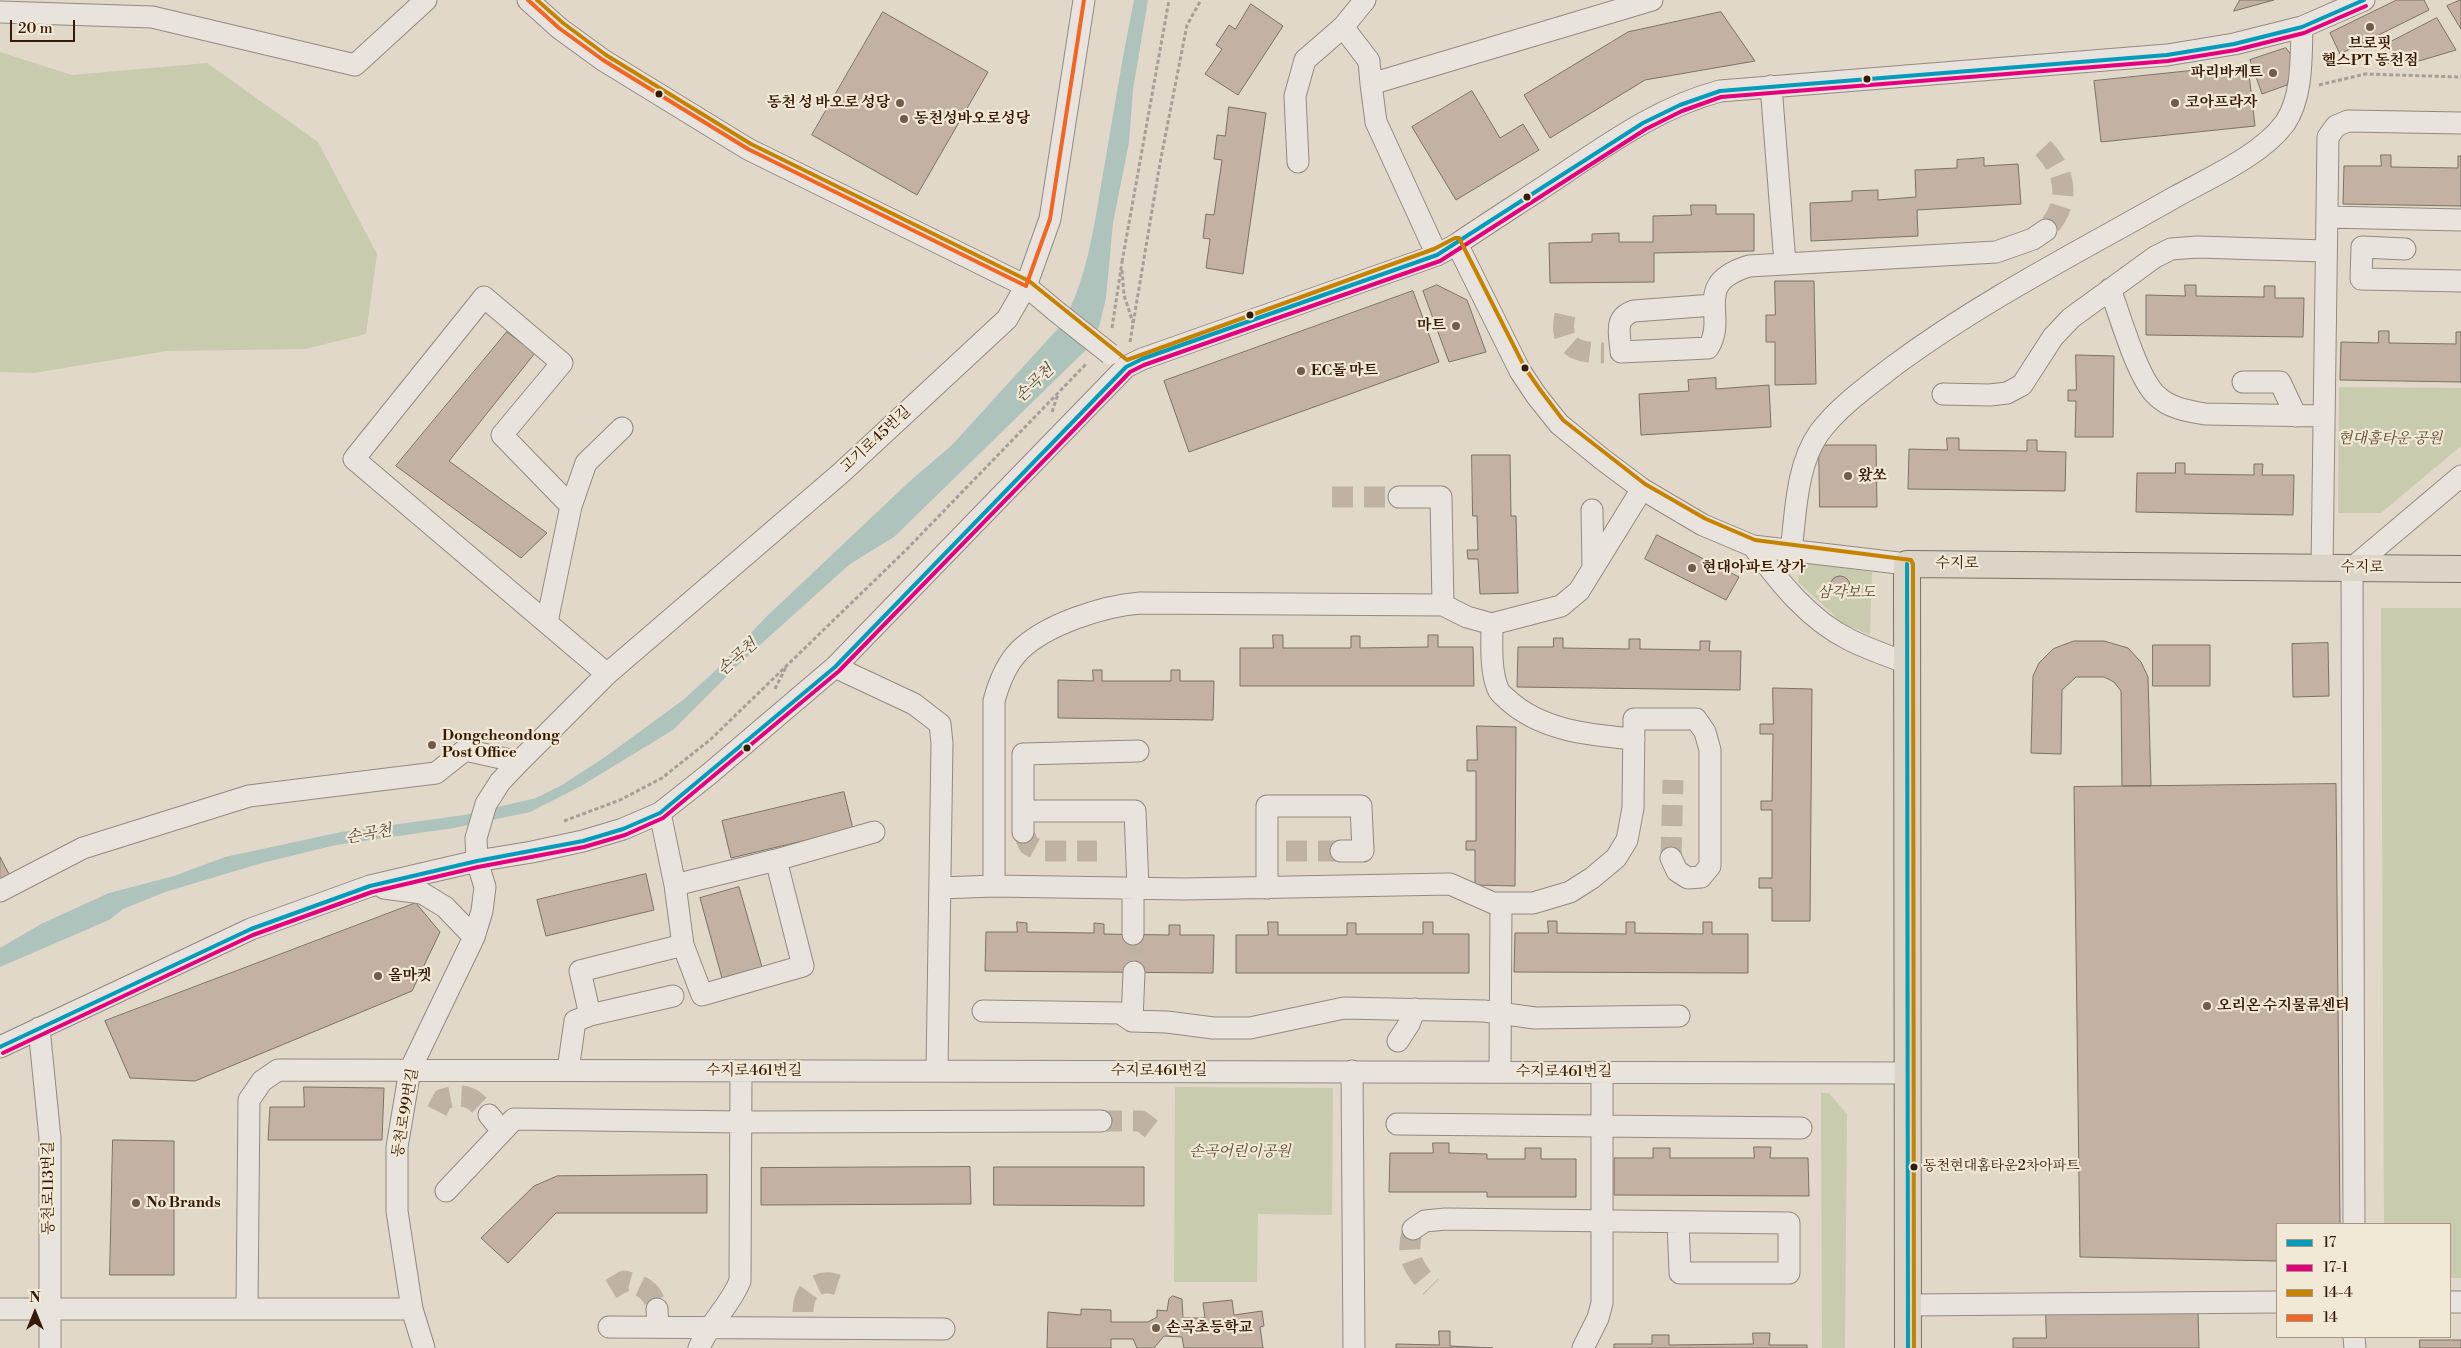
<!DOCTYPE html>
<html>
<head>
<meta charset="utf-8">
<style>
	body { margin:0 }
	#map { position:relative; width:2461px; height:1348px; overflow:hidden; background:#e1d8ca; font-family:"Libre Bodoni",serif }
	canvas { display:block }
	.legend { position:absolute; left:2276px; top:1223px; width:175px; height:115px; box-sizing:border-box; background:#f2e8d6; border:1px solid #a69684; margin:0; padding:6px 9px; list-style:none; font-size:15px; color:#351a08 }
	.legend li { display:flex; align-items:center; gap:10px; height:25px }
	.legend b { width:25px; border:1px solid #a69684 }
	.north { position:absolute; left:10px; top:1288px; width:50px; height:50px; -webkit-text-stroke:4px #f2e8d6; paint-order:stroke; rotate:0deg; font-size:14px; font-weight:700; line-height:20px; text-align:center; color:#351a08 }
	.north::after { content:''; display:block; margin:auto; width:18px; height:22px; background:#351a08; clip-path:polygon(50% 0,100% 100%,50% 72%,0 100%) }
	.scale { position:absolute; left:10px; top:20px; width:65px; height:22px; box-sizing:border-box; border:2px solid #351a08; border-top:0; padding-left:6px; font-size:15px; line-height:18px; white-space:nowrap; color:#351a08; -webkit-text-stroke:4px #f2e8d6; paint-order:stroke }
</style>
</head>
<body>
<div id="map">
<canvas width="2461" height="1348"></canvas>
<ul class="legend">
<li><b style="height:6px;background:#059bba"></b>17</li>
<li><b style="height:6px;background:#e5007d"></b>17-1</li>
<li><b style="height:6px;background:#c68302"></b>14-4</li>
<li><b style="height:6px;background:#f26522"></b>14</li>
</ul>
<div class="north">N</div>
<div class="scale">20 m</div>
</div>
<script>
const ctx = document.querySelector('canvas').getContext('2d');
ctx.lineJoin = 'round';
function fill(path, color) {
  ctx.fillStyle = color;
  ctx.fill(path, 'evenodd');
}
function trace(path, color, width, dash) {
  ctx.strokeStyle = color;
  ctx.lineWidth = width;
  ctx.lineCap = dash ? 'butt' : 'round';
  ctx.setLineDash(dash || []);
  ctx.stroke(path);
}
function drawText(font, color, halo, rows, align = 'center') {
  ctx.font = font + ' "Libre Bodoni","Noto Serif KR",serif';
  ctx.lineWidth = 4.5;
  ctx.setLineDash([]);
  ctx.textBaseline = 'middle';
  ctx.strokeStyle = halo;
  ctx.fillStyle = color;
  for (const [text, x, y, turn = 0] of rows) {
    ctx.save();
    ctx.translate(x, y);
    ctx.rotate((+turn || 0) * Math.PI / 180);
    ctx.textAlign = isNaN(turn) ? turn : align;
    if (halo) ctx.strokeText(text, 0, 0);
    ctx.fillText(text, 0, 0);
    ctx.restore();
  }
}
fill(new Path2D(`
	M 0,52 L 72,75 L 207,63 L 318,142 L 377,254 L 366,334 L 305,349 L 167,351 L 34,373 L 0,372 Z
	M 2339,387 L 2461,388 L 2461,446 L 2381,513 L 2338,513 Z
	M 1801,562 L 1872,572 L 1870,635 L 1842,623 L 1798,582 Z
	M 2381,608 L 2461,608 L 2461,1278 L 2450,1278 L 2450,1224 L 2384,1224 Z
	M 1175,1087 L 1333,1088 L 1332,1215 L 1258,1214 L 1257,1282 L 1174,1282 Z
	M 1821,1093 L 1829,1093 L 1847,1114 L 1845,1348 L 1822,1348 Z`), '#c8cbad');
fill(new Path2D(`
	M 1134,0 L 1148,0 L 1133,90 L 1129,142 L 1113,223 L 1106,298 L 1099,327 L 1087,349 L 894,537 L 850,564 L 740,663 L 673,730 L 581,786 L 530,812 L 454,828 L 336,845 L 262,863 L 165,892 L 123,909 L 109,920 L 0,967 L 0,948 L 41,924 L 109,893 L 174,876 L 225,857 L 341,832 L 464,815 L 536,798 L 562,785 L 605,757 L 683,700 L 715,671 L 766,617 L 910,481 L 952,445 L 1062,324 C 1088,278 1094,225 1103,174 C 1113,116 1122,58 1134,0 Z`), '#afc3bd');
const building = new Path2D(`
	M 2240,0 L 2274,0 L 2234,11 Z
	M 2397,0 L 2424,0 L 2429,10 L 2340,54 L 2330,33 Z
	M 2461,0 L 2461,29 L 2447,6 Z
	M 1251,4 L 1283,26 L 1238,95 L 1205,74 L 1222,49 L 1216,45 L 1229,25 L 1235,29 Z
	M 883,12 L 988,72 L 917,195 L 812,135 Z
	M 1721,12 L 1755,61 L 1645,80 L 1550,138 L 1524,95 L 1628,32 Z
	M 2437,18 L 2456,50 L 2419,61 L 2383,64 L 2379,48 Z
	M 2286,48 L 2295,60 L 2287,85 L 2262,94 L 2250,60 Z
	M 2248,65 L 2255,126 L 2101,142 L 2094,81 Z
	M 1472,91 L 1500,138 L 1523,124 L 1539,150 L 1456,200 L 1412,127 Z
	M 1229,107 L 1266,113 L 1243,274 L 1206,268 L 1210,239 L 1203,238 L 1206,214 L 1214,215 L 1222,160 L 1214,159 L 1217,135 L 1225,136 Z
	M 2381,155 L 2391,155 L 2391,167 L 2458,168 L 2458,156 L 2461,156 L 2461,206 L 2343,204 L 2344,166 L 2381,166 Z
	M 1984,158 L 1984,166 L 2018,164 L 2021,204 L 1917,210 L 1918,236 L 1811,241 L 1810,203 L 1852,201 L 1852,191 L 1878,190 L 1878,200 L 1916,197 L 1915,170 L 1957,168 L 1957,160 Z
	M 1691,205 L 1716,205 L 1716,214 L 1754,214 L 1754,251 L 1654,253 L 1654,282 L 1550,283 L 1549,243 L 1592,242 L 1592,234 L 1619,233 L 1619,242 L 1653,242 L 1653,216 L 1691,215 Z
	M 1775,281 L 1814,281 L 1816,384 L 1775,385 L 1775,342 L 1766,342 L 1766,315 L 1775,315 Z
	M 1437,285 L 1467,300 L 1486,352 L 1449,362 L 1423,291 Z
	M 2185,285 L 2196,285 L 2196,296 L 2264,297 L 2264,286 L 2275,286 L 2275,298 L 2304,298 L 2303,337 L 2146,335 L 2146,295 L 2185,296 Z
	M 1413,291 L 1439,362 L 1189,452 L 1164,381 Z
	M 2379,331 L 2389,331 L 2389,343 L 2456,344 L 2456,332 L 2461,332 L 2461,382 L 2340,380 L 2341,342 L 2378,343 Z
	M 507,332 L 535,353 L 449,461 L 547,533 L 521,558 L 396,466 Z
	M 2076,355 L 2114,356 L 2113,437 L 2075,437 L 2076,401 L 2068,401 L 2068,390 L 2076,390 Z
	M 1716,378 L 1716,389 L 1769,385 L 1771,427 L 1641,435 L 1639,394 L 1689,391 L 1688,380 Z
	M 1947,438 L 1959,438 L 1959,450 L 2027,451 L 2027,440 L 2037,440 L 2037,451 L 2066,452 L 2065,491 L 1908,489 L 1909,449 L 1947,450 Z
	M 1819,445 L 1876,445 L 1877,507 L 1820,507 Z
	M 1472,455 L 1510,455 L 1511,516 L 1516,516 L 1518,593 L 1480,594 L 1478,559 L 1468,559 L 1467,550 L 1478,550 L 1477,516 L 1473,516 Z
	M 2176,463 L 2185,463 L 2185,474 L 2254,475 L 2254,464 L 2263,464 L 2262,475 L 2294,475 L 2293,515 L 2136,512 L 2137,473 L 2175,473 Z
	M 1657,535 L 1739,577 L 1726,600 L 1645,559 Z
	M1830 586a10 10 0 1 1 20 0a10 10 0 1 1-20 0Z
	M 1273,635 L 1283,635 L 1283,648 L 1351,648 L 1351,636 L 1360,636 L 1360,648 L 1428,647 L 1428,635 L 1438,635 L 1438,647 L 1473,647 L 1474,686 L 1240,686 L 1240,648 L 1273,648 Z
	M 1554,638 L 1563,638 L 1563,648 L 1629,649 L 1629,639 L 1640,639 L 1640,649 L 1700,650 L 1700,641 L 1710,641 L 1709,651 L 1741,651 L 1740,690 L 1517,687 L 1518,647 L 1553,647 Z
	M 2074,641 L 2104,641 L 2128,648 L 2141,662 L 2148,677 L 2151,786 L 2122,786 L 2121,691 L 2114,682 L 2104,677 L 2076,677 L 2062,690 L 2061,754 L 2031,753 L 2033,676 L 2039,663 L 2053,649 Z
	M 2328,643 L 2329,696 L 2293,697 L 2292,644 Z
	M 2153,645 L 2210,645 L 2210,686 L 2153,686 Z
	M 1093,670 L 1102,670 L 1102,681 L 1171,681 L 1171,670 L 1180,670 L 1180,681 L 1214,681 L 1213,720 L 1058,718 L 1058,680 L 1093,681 Z
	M 1773,688 L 1812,689 L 1810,921 L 1772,921 L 1772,888 L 1759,888 L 1759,878 L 1772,878 L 1772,810 L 1761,810 L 1761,801 L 1772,801 L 1773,734 L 1760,734 L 1760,724 L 1773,724 Z
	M 1477,726 L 1516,727 L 1515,886 L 1475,885 L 1475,850 L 1466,850 L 1466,841 L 1476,841 L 1476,771 L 1467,771 L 1467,760 L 1477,760 Z
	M 2336,784 L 2340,1224 L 2277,1224 L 2277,1261 L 2080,1257 L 2074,787 Z
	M 844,792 L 853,829 L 731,858 L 722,821 Z
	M 0,857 L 10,876 L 0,881 Z
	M 646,874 L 654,910 L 546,936 L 537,900 Z
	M 739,887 L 762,967 L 722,978 L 700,898 Z
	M 416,903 L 440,932 L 412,991 L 195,1081 L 130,1078 L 105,1021 Z
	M 1548,921 L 1557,921 L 1557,933 L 1626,934 L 1626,922 L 1635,922 L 1635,933 L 1703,934 L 1703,922 L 1712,922 L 1712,934 L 1748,934 L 1748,973 L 1514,972 L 1515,933 L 1548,933 Z
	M 1017,922 L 1027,923 L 1027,932 L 1094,933 L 1094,923 L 1104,924 L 1104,934 L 1169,935 L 1169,925 L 1180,925 L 1180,935 L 1214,935 L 1213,973 L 985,971 L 986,932 L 1017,932 Z
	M 1268,922 L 1278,922 L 1278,935 L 1347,935 L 1347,923 L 1356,923 L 1356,934 L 1423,934 L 1423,922 L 1433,922 L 1433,934 L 1469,934 L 1469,973 L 1236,973 L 1236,935 L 1268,935 Z
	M 304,1087 L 384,1088 L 382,1140 L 268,1140 L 270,1107 L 304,1107 Z
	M 113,1140 L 174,1141 L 174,1275 L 110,1275 Z
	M 1433,1143 L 1449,1143 L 1449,1153 L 1487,1154 L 1487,1159 L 1525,1159 L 1525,1148 L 1541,1148 L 1541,1159 L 1576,1159 L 1576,1197 L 1487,1197 L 1487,1192 L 1389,1192 L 1390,1153 L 1433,1153 Z
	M 1754,1147 L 1771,1147 L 1770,1158 L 1808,1158 L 1809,1196 L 1614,1195 L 1614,1158 L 1653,1158 L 1653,1148 L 1670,1148 L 1670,1158 L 1754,1158 Z
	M 970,1167 L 971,1204 L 761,1205 L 761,1168 Z
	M 994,1167 L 1144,1167 L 1144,1206 L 994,1205 Z
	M 707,1175 L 707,1213 L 556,1213 L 508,1263 L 481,1238 L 534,1186 L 557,1176 Z
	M 1173,1296 L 1182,1299 L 1183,1318 L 1205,1318 L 1203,1303 L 1232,1300 L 1234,1315 L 1262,1311 L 1264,1326 L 1260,1327 L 1263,1348 L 1184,1348 L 1182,1337 L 1164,1336 L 1154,1348 L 1137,1348 L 1133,1339 L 1111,1339 L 1111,1348 L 1047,1348 L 1048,1312 L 1081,1315 L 1081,1309 L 1111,1310 L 1111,1322 L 1148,1322 L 1157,1317 L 1157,1310 L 1167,1311 L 1169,1299 Z
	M 2046,1313 L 2198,1313 L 2199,1348 L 2013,1348 L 2013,1338 L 2046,1338 Z
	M 1439,1331 L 1450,1331 L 1450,1346 L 1493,1348 L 1396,1348 L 1396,1344 L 1439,1345 Z
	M 1753,1333 L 1770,1333 L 1769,1345 L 1807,1345 L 1807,1348 L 1614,1348 L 1614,1344 L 1652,1344 L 1652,1335 L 1669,1335 L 1669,1345 L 1753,1344 Z
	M 2420,1340 L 2461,1340 L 2461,1348 L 2420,1348 Z`);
fill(building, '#c3b2a4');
trace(building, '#7a7168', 1);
trace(new Path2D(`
	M 2043,148 C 2067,173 2071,203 2046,230
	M 1565,315 C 1558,347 1577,353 1604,353
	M 1332,497 L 1399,497
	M 1023,832 L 1029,845 L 1040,851 L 1097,851
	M 1286,851 L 1341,851
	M 1671,858 L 1673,780
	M 1133,934 L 1134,972
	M 437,1111 L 443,1099 C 468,1092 472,1097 489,1115
	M 1101,1121 L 1141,1121 L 1154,1131
	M 1413,1229 C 1405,1255 1413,1269 1431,1287
	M 611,1289 L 624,1281 C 642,1285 653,1290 657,1309
	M 803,1312 C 803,1284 825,1276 847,1289`), '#bfb2a3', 21, [21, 11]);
const minor = new Path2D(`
	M 528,0 L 559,28 L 603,60 L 748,149 L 1026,286 L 1057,312
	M 1365,0 L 1343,27 L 1369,61 L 1371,84
	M 0,12 L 152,17 L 355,65 L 426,0
	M 1771,86 L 1785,263
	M 1298,162 L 1295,96 L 1305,60 L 1343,27
	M 2327,217 L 2461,220
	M 1457,244 L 1520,371 L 1536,395 L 1559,424 L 1602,459 L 1642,489 L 1703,525 L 1753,546 L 1907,564
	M 2405,249 L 2362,247 L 2361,279 L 2461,281
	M 1437,255 L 1376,122 L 1371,84 L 1652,0
	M 2110,289 C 2120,315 2137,377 2156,395 C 2169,408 2187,411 2205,414 L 2324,416
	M 1713,305 L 1634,311 C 1613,318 1620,334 1621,352 L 1708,348 C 1729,316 1690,284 1749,266 L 1996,252 L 2033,239 L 2046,230
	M 2243,382 L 2280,382 L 2296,416
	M 1943,394 L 1990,395 L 2007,393 L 2022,385 L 2053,337 L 2071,318 L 2155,257 L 2171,249 L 2197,247 L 2326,251
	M 1399,497 L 1441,497 L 1443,605
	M 571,506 L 502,435 L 562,363 L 484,297 L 354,459 L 607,674
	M 1592,510 L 1593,568
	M 1753,546 C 1779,582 1809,620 1850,640 C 1868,649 1888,656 1907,663
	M 1791,551 C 1796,512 1796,466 1819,433 C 1838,407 1869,385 1895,365 C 1983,300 2080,251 2175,197 C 2209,178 2262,155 2285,123 C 2303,96 2301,58 2302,27
	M 2322,568 L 2328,137 L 2336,126 L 2348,121 L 2461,123
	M 547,622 L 571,506 L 586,463 L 622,428
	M 1492,624 C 1492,644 1490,670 1498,689 C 1499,693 1505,697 1508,700 C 1542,731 1591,735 1634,739
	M 835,667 L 914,704 L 940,724 L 942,743 L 937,1071
	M 1023,811 L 1135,811 L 1138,888
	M 1023,832 L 1023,754 L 1138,751
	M 776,860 L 874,832
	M 675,885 L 776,860 L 803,966 L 702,995 L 683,945
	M 994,886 L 994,701 C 999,682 1006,664 1020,650 C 1047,624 1103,606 1140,603 L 1443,605 L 1467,617 L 1492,624 L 1561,606 L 1579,591 L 1642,489
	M 384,888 L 422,893 L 445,907 L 474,937
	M 940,888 L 994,886 L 1184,889 L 1450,884 L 1493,903 L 1533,903 L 1570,892 L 1592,878 L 1616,858 L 1627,840 L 1633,808 L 1634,719 L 1696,719 L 1705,732 L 1710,750 L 1710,866 L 1701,877 L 1688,878 L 1677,871 L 1671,858
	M 1133,888 L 1133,934
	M 1267,888 L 1267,806 L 1361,806 L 1363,851 L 1341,851
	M 0,891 L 83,848 L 249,796 L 436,773 L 465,750 L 519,762
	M 983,1011 L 1120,1013 L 1132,1021 L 1167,1022 L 1213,1028 L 1250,1028 L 1344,1008 L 1484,1011 L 1535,1018 L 1679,1016
	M 590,1015 L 673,996
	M 1132,1021 L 1134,972
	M 39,1028 L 50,1138 L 50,1348
	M 1398,1041 L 1409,1024 L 1415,1009
	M 0,1047 L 251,929 L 370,886 L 477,861 L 532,852 L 583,841 L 623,829 L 660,813 L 708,775 L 835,667 L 1126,367 L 1142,359 L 1437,255 L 1457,244 C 1495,218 1534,194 1572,168 C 1620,136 1664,106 1720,91 L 2167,55 L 2234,44 L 2302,27 L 2364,0
	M 568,1070 L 575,1021 L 590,1015 L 580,971 L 683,945 L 675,885 L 660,813
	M 1352,1071 L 1354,1348
	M 1500,1072 L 1501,903
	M 489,1115 L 502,1131
	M 1397,1124 L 1801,1128
	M 446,1191 L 514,1119 L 741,1122 L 1101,1121
	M 2354,1224 L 2352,568 L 2461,476
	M 1413,1229 L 1425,1221 L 1446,1219 L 1789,1223 L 1789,1273 L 1680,1273 L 1678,1222
	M 2450,1302 L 2461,1302
	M 1908,1305 L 2277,1302
	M 247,1308 L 249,1100 L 262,1081 L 278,1070 L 1907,1073
	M 0,1309 L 412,1309
	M 657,1309 L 658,1327
	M 609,1327 L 944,1329
	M 2354,1337 L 2355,1348
	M 424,1348 L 412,1309 L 397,1211 L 397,1147 L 410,1070 L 474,937 L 482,911 L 485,887 L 477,861 L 476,838 L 486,804 L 500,782 L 519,762 L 607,674 L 841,473 L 1007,319 L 1026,286 L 1050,219 L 1084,0
	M 699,1348 C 709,1323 730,1306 740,1281 L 741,1071
	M 1583,1348 L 1598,1318 L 1602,1303 L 1602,1072`);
const major = new Path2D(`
	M 1908,1348 L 1907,564 L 2461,569`);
trace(minor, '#938a80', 23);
trace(major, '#7a7168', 28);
trace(new Path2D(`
	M 2319,85 L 2365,74 L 2461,77
	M 1122,262 L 1169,0
	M 1122,270 L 1124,295 L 1133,323
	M 1112,328 L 1122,262
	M 1130,342 L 1160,163 L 1187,25 L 1201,0
	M 1052,412 L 1058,394
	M 775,689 L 787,665
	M 564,821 L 620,800 L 662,778 L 711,739 L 906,550 L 1087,363`), '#a69f98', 3, [4, 2.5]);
trace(minor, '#e8e3dc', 21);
trace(major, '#dbd4c7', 26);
const minorBridge = new Path2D(`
	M 1057,312 L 1110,354`);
trace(minorBridge, '#938a80', 23, []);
trace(minorBridge, '#e8e3dc', 21);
trace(new Path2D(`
	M 1907,564 L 1908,1348
	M 0,1047 L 251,929 L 370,886 L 477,861 L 583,841 L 623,829 L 660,813 L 835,667 L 1126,367 L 1142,359 L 1437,255 L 1643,123 L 1680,105 L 1720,91 L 2167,55 L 2234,44 L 2302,27 L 2364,0`), '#059bba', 4);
trace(new Path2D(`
	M 3,1053 L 253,935 L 372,892 L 478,867 L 584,847 L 625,835 L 663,818 L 839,671 L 1130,372 L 1144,365 L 1440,261 L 1646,129 L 1682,111 L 1721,97 L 2168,61 L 2236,50 L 2304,33 L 2366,6`), '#e5007d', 4);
trace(new Path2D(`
	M 537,0 L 563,23 L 606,55 L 751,144 L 1029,281 L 1127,360 L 1434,249 L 1455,238 L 1459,238 L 1525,368 L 1541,391 L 1563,420 L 1645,484 L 1706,519 L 1755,540 L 1911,560 L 1913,564 L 1914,1348`), '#c68302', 4);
trace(new Path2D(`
	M 528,0 L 559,28 L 603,60 L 748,149 L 1026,286 L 1050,219 L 1084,0`), '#f26522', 4);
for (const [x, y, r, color] of [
	[2370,27,5,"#715c4c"],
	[2273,73,5,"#715c4c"],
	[1867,79,4.5,"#351a08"],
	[659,94,4.5,"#351a08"],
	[900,103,5,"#715c4c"],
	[2175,103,5,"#715c4c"],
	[904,119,5,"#715c4c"],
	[1527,197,4.5,"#351a08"],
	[1250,315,4.5,"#351a08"],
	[1456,326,5,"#715c4c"],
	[1525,368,4.5,"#351a08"],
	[1301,371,5,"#715c4c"],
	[1848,476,5,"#715c4c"],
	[1692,568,5,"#715c4c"],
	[432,745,5,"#715c4c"],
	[747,748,4.5,"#351a08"],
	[378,976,5,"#715c4c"],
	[2207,1006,5,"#715c4c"],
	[1914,1167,4.5,"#351a08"],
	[136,1203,5,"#715c4c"],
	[1156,1328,5,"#715c4c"]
]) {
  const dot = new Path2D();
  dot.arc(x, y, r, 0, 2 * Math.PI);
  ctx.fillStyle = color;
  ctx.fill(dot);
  trace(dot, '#f2e8d6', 2);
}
drawText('14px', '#351a08', '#f2e8d6', [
	["동천현대홈타운2차아파트",1923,1167]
], 'left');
drawText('bold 15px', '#351a08', '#f2e8d6', [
	["브로핏",2370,44,"center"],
	["헬스PT 동천점",2370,61,"center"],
	["파리바케트",2263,73,"right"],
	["동천 성 바오로 성당",890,103,"right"],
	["코아프라자",2185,103],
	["동천성바오로성당",914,119],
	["마트",1446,326,"right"],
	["EC돌 마트",1311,371],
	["왔쏘",1858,476],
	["현대아파트 상가",1702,568],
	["Dongcheondong",442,736],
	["Post Office",442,753],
	["올마켓",388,976],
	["오리온 수지물류센터",2217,1006],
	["No Brands",146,1203],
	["손곡초등학교",1166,1328]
], 'left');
drawText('italic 15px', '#5b4c32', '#f2e8d6', [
	["현대홈타운 공원",2390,439],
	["삼각보도",1846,593],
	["손곡어린이공원",1240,1152]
]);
drawText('15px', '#351a08', '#f2e8d6', [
	["고기로45번길",876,440,-43],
	["수지로",1957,564,1],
	["수지로",2362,568,1],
	["수지로461번길",754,1071],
	["수지로461번길",1159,1071],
	["수지로461번길",1564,1072],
	["동천로99번길",406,1113,-80],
	["동천로113번길",49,1188,-90]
]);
drawText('italic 16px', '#534a3d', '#f2e8d6', [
	["손곡천",1035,384,-44],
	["손곡천",738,658,-41],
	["손곡천",369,835,-10]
]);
</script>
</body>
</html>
